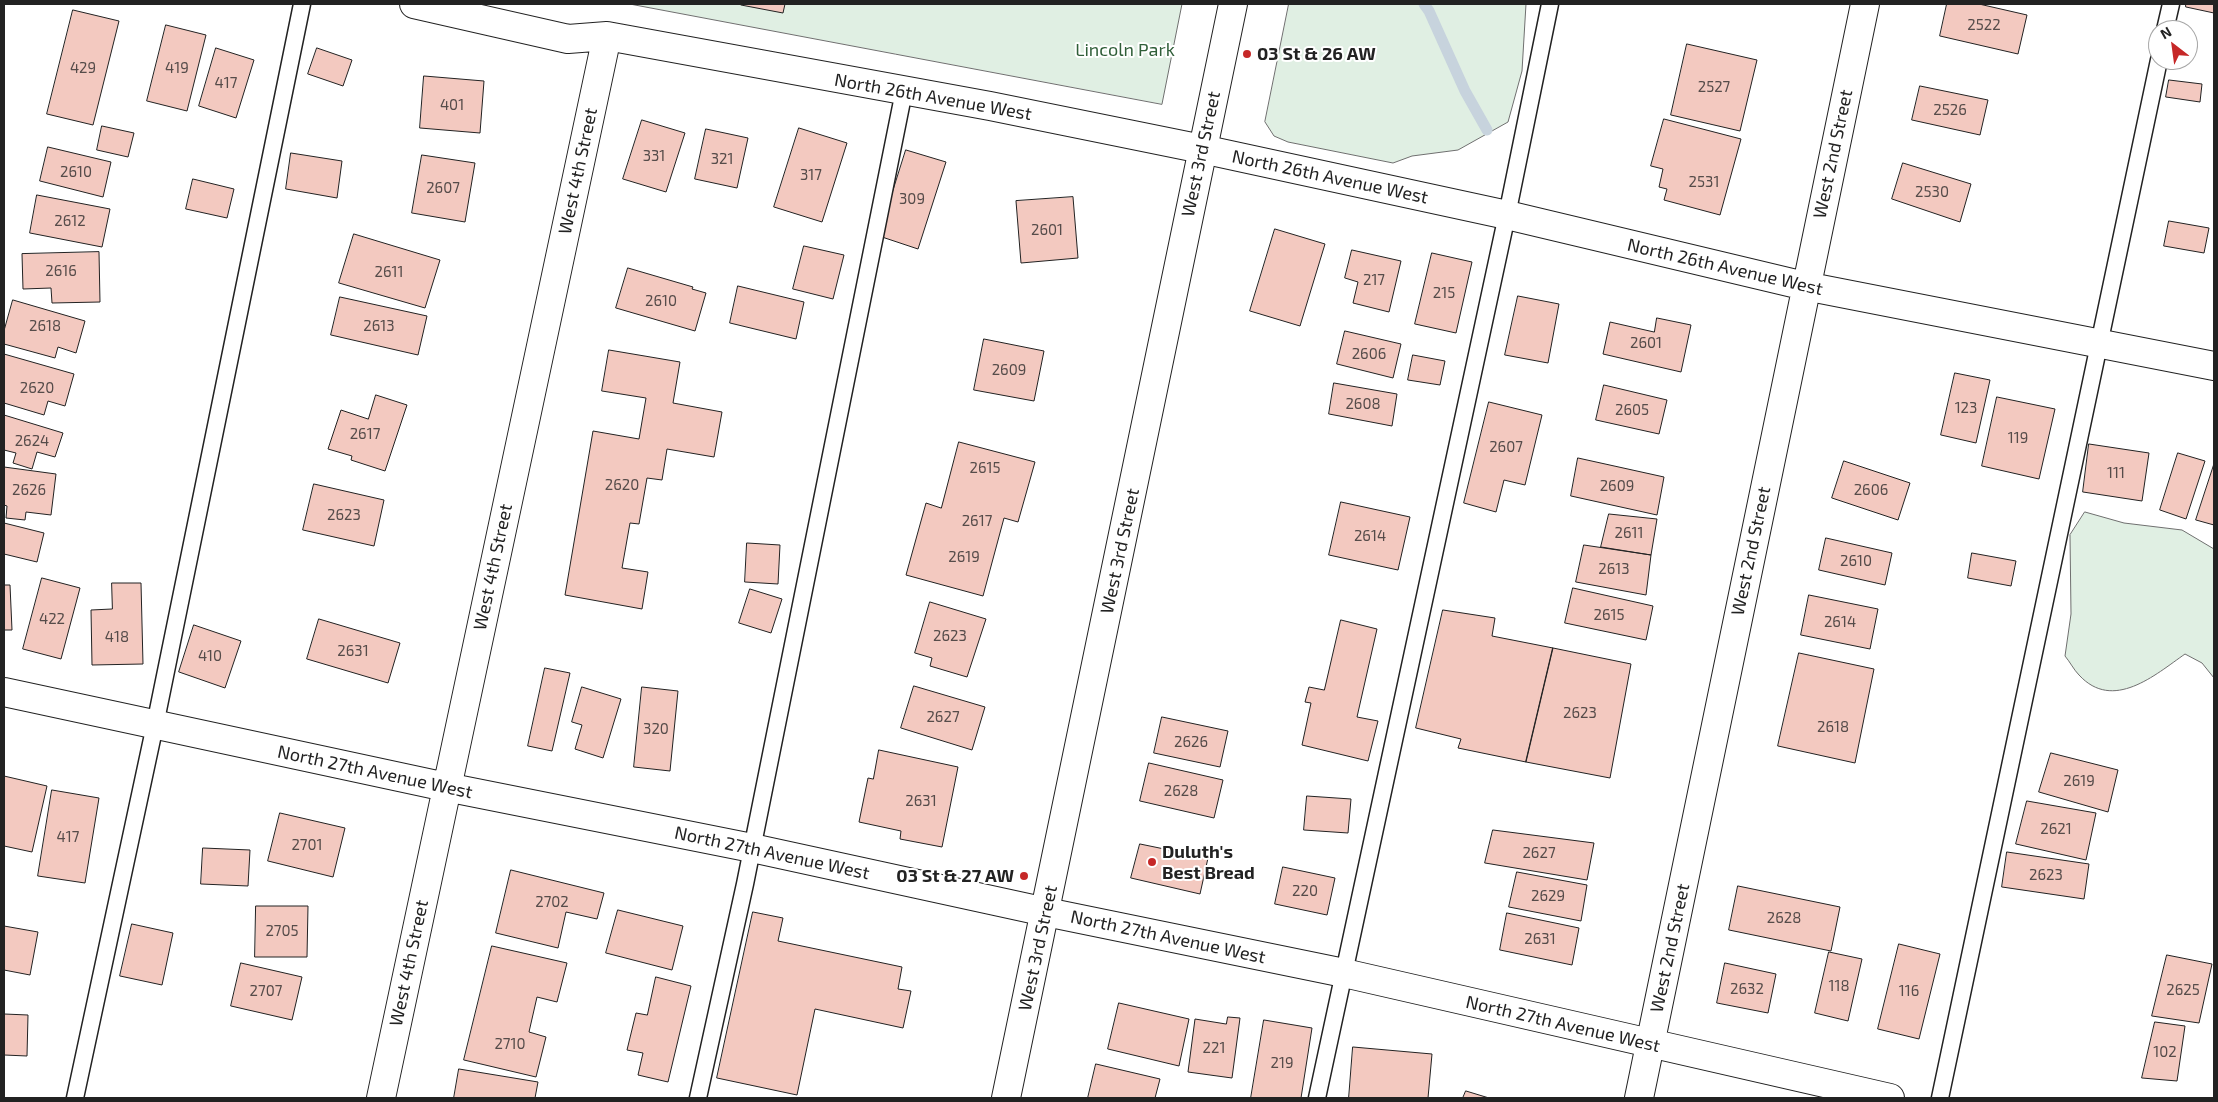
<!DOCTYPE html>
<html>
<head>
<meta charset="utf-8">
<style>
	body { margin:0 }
	#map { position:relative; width:2218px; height:1102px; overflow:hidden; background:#fff; font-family:"Exo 2",sans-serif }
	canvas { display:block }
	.frame { position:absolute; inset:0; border:5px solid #222; pointer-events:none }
	.north { position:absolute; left:2148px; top:20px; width:50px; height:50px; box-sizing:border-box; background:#fff; border:1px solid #a7a7a7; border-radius:50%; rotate:330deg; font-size:14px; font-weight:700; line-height:20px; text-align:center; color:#222 }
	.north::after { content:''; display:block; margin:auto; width:18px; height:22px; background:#c62828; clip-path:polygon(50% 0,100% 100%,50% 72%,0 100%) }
</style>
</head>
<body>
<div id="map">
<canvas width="2218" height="1102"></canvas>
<div class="frame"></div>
<div class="north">N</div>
</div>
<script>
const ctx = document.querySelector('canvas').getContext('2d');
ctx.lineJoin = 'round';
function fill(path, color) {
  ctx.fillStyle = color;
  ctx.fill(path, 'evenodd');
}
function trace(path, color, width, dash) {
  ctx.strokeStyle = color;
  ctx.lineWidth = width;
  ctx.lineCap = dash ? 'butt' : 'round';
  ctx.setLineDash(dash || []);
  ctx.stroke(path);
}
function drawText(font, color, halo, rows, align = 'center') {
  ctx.font = font + ' "Exo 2",sans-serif';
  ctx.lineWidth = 4;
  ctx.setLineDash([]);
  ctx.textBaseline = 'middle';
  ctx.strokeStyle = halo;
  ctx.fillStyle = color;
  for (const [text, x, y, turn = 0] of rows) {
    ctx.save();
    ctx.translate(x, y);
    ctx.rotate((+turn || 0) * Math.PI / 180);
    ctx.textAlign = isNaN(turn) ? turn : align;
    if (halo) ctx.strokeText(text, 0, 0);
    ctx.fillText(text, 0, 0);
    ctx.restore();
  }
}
const green = new Path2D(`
	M 630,4 L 1182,4 L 1162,104 Z
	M 1289,4 L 1526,4 L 1522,71 L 1508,122 L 1458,150 L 1412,156 L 1393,163 L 1288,142 L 1274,136 L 1265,122 Z
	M 2085,512 L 2124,523 L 2182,530 L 2214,549 L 2214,678 L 2202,663 L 2185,654 C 2155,675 2113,712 2079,675 C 2074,670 2070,662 2065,656 L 2071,614 L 2070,535 Z`);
fill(green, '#e0efe3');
trace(green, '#6f6f6f', 1);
trace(new Path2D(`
	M 1424,4 L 1429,11 L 1465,91 L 1487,130`), '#c7d3dd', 11);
const building = new Path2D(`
	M 741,4 L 785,4 L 783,13 L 741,5 Z
	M 1947,4 L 1979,4 L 2027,15 L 2018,54 L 1940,36 Z
	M 2186,4 L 2214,4 L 2214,13 L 2186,7 Z
	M 73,10 L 119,21 L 93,125 L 47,114 Z
	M 166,25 L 206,35 L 187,111 L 147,101 Z
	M 1687,44 L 1757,60 L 1740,131 L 1671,115 Z
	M 216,48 L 254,60 L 236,118 L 199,106 Z
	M 317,48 L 352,60 L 343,86 L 308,74 Z
	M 424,76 L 484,81 L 480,133 L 420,128 Z
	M 2169,80 L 2202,84 L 2200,102 L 2166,97 Z
	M 1920,86 L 1988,100 L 1980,135 L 1912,120 Z
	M 1664,119 L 1741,139 L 1720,215 L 1664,200 L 1667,189 L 1659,187 L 1663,169 L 1651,166 Z
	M 642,120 L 685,133 L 666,192 L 623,179 Z
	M 102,126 L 134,133 L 128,157 L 97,150 Z
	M 799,128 L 847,143 L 822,222 L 774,207 Z
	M 706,129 L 748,138 L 737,188 L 695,179 Z
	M 48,147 L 111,162 L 103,197 L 40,181 Z
	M 906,150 L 946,162 L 918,249 L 879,236 Z
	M 291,153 L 342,161 L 337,198 L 286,189 Z
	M 422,155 L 475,163 L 465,222 L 412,213 Z
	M 1903,163 L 1971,184 L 1960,222 L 1892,199 Z
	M 193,179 L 234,189 L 227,218 L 186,209 Z
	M 37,195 L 110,209 L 102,247 L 30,233 Z
	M 1073,197 L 1078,258 L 1021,263 L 1016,201 Z
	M 2169,221 L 2209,228 L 2204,253 L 2164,246 Z
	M 1275,229 L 1325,244 L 1300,326 L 1250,311 Z
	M 354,234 L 440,260 L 425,308 L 339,283 Z
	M 804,246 L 844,255 L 833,299 L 793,289 Z
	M 1352,250 L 1401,261 L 1389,312 L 1353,303 L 1358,282 L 1345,278 Z
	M 99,252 L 100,302 L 52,303 L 51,288 L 23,289 L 22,254 Z
	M 1432,253 L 1472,262 L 1456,333 L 1415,324 Z
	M 628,268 L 693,287 L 692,289 L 706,293 L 695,331 L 616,308 Z
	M 738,286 L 804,302 L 796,339 L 730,323 Z
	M 1518,296 L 1559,304 L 1548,363 L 1505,355 Z
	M 340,297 L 427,316 L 418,355 L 331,335 Z
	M 13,300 L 85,321 L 76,353 L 58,347 L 55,358 L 4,344 L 4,331 Z
	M 1657,318 L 1691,325 L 1681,372 L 1603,354 L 1610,322 L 1654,332 Z
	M 1345,331 L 1401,344 L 1393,378 L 1337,364 Z
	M 984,339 L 1044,351 L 1034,401 L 974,390 Z
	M 609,350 L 680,362 L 673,403 L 722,412 L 714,457 L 667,449 L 662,480 L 647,478 L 639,524 L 630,523 L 622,568 L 648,572 L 642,609 L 565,595 L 593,431 L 639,439 L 646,398 L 602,391 Z
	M 4,354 L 74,374 L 65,406 L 48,401 L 44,415 L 4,403 Z
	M 1413,355 L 1445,361 L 1440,385 L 1408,380 Z
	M 1955,373 L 1990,380 L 1976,443 L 1941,435 Z
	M 1334,383 L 1397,394 L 1392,426 L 1329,414 Z
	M 1604,385 L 1667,400 L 1659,434 L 1596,420 Z
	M 376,395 L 407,405 L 385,471 L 351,460 L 352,456 L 328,449 L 341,410 L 368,419 Z
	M 1997,397 L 2055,409 L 2039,479 L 1982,466 Z
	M 1489,402 L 1542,415 L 1525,485 L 1504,480 L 1496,512 L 1464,503 Z
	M 4,415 L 63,433 L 55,457 L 37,452 L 32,469 L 13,463 L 16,453 L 4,450 Z
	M 959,442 L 1035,462 L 1018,522 L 1004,518 L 983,596 L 906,575 L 926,503 L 941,508 Z
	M 2089,444 L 2149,453 L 2142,501 L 2083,492 Z
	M 2178,453 L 2205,461 L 2186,519 L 2160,510 Z
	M 1578,458 L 1664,477 L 1657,515 L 1571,496 Z
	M 1844,461 L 1910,483 L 1898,520 L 1832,498 Z
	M 2214,464 L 2214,525 L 2196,520 Z
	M 4,467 L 56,474 L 51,515 L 26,512 L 25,520 L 6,518 L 7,506 L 4,505 Z
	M 314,484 L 384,500 L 374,546 L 303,530 Z
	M 1341,502 L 1410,517 L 1398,570 L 1329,555 Z
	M 1609,514 L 1657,519 L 1651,555 L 1601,547 Z
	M 4,523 L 44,533 L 37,562 L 4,554 Z
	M 1826,538 L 1892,553 L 1885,585 L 1819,570 Z
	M 747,543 L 780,545 L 778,584 L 745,582 Z
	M 1584,545 L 1651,555 L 1646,595 L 1576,582 Z
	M 1972,553 L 2016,561 L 2011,586 L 1968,578 Z
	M 42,578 L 80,588 L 61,659 L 23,649 Z
	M 112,583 L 141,583 L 143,664 L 92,665 L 91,610 L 112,609 Z
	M 4,585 L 10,585 L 12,630 L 4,630 Z
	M 1573,588 L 1653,606 L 1646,640 L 1565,623 Z
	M 750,589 L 782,599 L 771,633 L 739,623 Z
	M 1809,595 L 1878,609 L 1870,649 L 1801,635 Z
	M 930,602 L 986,619 L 967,677 L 930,666 L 932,658 L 915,653 Z
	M 1443,610 L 1495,618 L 1492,636 L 1553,648 L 1526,762 L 1458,748 L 1461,739 L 1416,728 Z
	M 319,619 L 400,643 L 388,683 L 307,659 Z
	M 1341,620 L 1377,629 L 1357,717 L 1378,721 L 1368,761 L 1302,745 L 1311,703 L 1305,702 L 1309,687 L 1324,690 Z
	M 194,625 L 241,641 L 225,688 L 179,672 Z
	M 1553,648 L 1631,664 L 1610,778 L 1526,762 Z
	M 1799,653 L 1874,669 L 1855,763 L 1778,746 Z
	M 545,668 L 570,673 L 552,751 L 528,746 Z
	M 914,686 L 985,707 L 972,750 L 901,728 Z
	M 582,687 L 621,699 L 603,758 L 575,749 L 582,725 L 572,722 Z
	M 642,687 L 678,691 L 670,771 L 634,767 Z
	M 1162,717 L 1228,731 L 1220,767 L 1154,753 Z
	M 879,750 L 958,767 L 942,847 L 900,839 L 901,831 L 859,822 L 868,778 L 873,779 Z
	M 2051,753 L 2118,770 L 2108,812 L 2039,792 Z
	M 1149,763 L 1223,780 L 1214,818 L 1140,801 Z
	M 4,776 L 47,786 L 32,852 L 4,846 Z
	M 52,790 L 99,798 L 85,883 L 38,876 Z
	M 1307,796 L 1351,799 L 1348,833 L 1304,830 Z
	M 2027,801 L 2096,813 L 2086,860 L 2016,844 Z
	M 280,813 L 345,828 L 333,877 L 268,861 Z
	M 1493,830 L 1594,843 L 1587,880 L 1485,863 Z
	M 1140,844 L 1208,858 L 1200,894 L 1131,878 Z
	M 203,848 L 250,850 L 248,886 L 201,884 Z
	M 2007,852 L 2089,864 L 2084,899 L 2002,887 Z
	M 1283,867 L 1335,878 L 1327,915 L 1275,904 Z
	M 511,870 L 604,893 L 597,919 L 566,912 L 558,948 L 496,933 Z
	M 1517,872 L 1587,885 L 1581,921 L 1509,907 Z
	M 1738,886 L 1840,907 L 1831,951 L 1729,930 Z
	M 256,906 L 308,906 L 307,957 L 255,957 Z
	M 618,910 L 683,926 L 672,970 L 606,953 Z
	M 753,912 L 783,918 L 778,941 L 902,967 L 898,989 L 911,991 L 903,1028 L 815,1009 L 797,1095 L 717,1078 Z
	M 1507,913 L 1579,928 L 1572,965 L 1500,950 Z
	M 132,924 L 173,933 L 162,985 L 120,976 Z
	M 4,926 L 38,932 L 30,975 L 4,970 Z
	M 1899,944 L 1940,954 L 1919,1039 L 1878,1029 Z
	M 492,946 L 567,963 L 557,1002 L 537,997 L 529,1032 L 546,1037 L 536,1077 L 464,1060 Z
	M 1829,952 L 1862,959 L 1848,1021 L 1815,1013 Z
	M 2167,955 L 2212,964 L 2199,1023 L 2152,1016 Z
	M 241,963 L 302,977 L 292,1020 L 231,1006 Z
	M 1725,963 L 1776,974 L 1768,1013 L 1717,1003 Z
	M 656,977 L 691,986 L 668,1082 L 638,1075 L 643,1053 L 627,1050 L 636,1013 L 647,1015 Z
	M 1119,1003 L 1189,1019 L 1179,1066 L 1108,1049 Z
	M 4,1014 L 28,1015 L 27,1056 L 4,1055 Z
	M 1228,1017 L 1240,1018 L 1232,1078 L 1188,1072 L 1195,1019 L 1226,1024 Z
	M 1264,1020 L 1312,1028 L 1301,1098 L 1251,1098 Z
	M 2155,1022 L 2185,1026 L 2177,1081 L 2142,1078 Z
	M 1353,1047 L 1432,1054 L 1428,1098 L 1349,1098 Z
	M 1096,1064 L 1160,1079 L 1155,1098 L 1088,1098 Z
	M 459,1069 L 538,1082 L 535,1098 L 454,1098 Z
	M 1466,1091 L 1489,1098 L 1463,1098 Z`);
fill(building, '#f3c9c0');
trace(building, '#222', 1);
const service = new Path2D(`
	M 2165,30 L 2171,4
	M 75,1098 L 155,725 L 302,4
	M 698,1098 L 745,884 L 904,91
	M 1317,1098 L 1507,215 L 1550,4
	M 1940,1098 L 2159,60`);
const minor = new Path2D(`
	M 414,4 L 568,39 L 607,36 L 990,106 L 1202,149 L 1507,215 L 1805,286 L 2214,366
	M 4,692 L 446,787 L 752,848 L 1046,912
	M 381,1098 L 607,36
	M 1639,1098 L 1865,4`);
const tertiary = new Path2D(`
	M 1046,912 L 1344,973 L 1890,1098`);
const secondary = new Path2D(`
	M 1006,1098 L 1233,4`);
trace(service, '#222', 19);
trace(minor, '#222', 30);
trace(tertiary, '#222', 30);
trace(secondary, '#222', 30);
trace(service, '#fff', 16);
trace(minor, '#fff', 28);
trace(tertiary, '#fff', 28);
trace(secondary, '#fff', 28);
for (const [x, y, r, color] of [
	[1247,54,5,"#c62828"],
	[1152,862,5,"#c62828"],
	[1024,876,5,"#c62828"]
]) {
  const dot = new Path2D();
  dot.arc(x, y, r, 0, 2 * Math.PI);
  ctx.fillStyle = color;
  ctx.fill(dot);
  trace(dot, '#fff', 2);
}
drawText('15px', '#564c4a', null, [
	["2522",1984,25],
	["429",83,68],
	["419",177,68],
	["417",226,83],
	["2527",1714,87],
	["401",452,105],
	["2526",1950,110],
	["331",654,156],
	["321",722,159],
	["2610",76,172],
	["317",811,175],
	["2531",1704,182],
	["2607",443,188],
	["2530",1932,192],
	["309",912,199],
	["2612",70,221],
	["2601",1047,230],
	["2616",61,271],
	["2611",389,272],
	["217",1374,280],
	["215",1444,293],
	["2610",661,301],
	["2618",45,326],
	["2613",379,326],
	["2601",1646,343],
	["2606",1369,354],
	["2609",1009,370],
	["2620",37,388],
	["2608",1363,404],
	["123",1966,408],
	["2605",1632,410],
	["2617",365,434],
	["119",2018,438],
	["2624",32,441],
	["2607",1506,447],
	["2615",985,468],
	["111",2116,473],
	["2620",622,485],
	["2609",1617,486],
	["2626",29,490],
	["2606",1871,490],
	["2623",344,515],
	["2617",977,521],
	["2611",1629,533],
	["2614",1370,536],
	["2619",964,557],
	["2610",1856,561],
	["2613",1614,569],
	["2615",1609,615],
	["422",52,619],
	["2614",1840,622],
	["2623",950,636],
	["418",117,637],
	["2631",353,651],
	["410",210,656],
	["2623",1580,713],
	["2627",943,717],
	["2618",1833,727],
	["320",656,729],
	["2626",1191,742],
	["2619",2079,781],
	["2628",1181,791],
	["2631",921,801],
	["2621",2056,829],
	["417",68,837],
	["2701",307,845],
	["2627",1539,853],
	["2623",2046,875],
	["220",1305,891],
	["2629",1548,896],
	["2702",552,902],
	["2628",1784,918],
	["2705",282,931],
	["2631",1540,939],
	["118",1839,986],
	["2632",1747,989],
	["2625",2183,990],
	["2707",266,991],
	["116",1909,991],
	["2710",510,1044],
	["221",1214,1048],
	["102",2165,1052],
	["219",1282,1063]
]);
drawText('18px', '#2f5e38', '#fff', [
	["Lincoln Park",1125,50]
]);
drawText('bold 18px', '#222', '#fff', [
	["03 St & 26 AW",1257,54],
	["Duluth's",1162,852],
	["Best Bread",1162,873],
	["03 St & 27 AW",1014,876,"right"]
], 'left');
drawText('18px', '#222', '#fff', [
	["North 26th Avenue West",933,97,10],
	["West 3rd Street",1201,154,-78],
	["West 2nd Street",1833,154,-78],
	["West 4th Street",578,171,-78],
	["North 26th Avenue West",1330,177,12],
	["North 26th Avenue West",1725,267,13],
	["West 3rd Street",1120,551,-78],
	["West 2nd Street",1751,551,-78],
	["West 4th Street",493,567,-78],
	["North 27th Avenue West",375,772,12],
	["North 27th Avenue West",772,853,12],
	["North 27th Avenue West",1168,937,12],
	["West 3rd Street",1038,948,-78],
	["West 2nd Street",1670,948,-78],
	["West 4th Street",409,963,-78],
	["North 27th Avenue West",1563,1024,13]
]);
</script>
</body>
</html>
